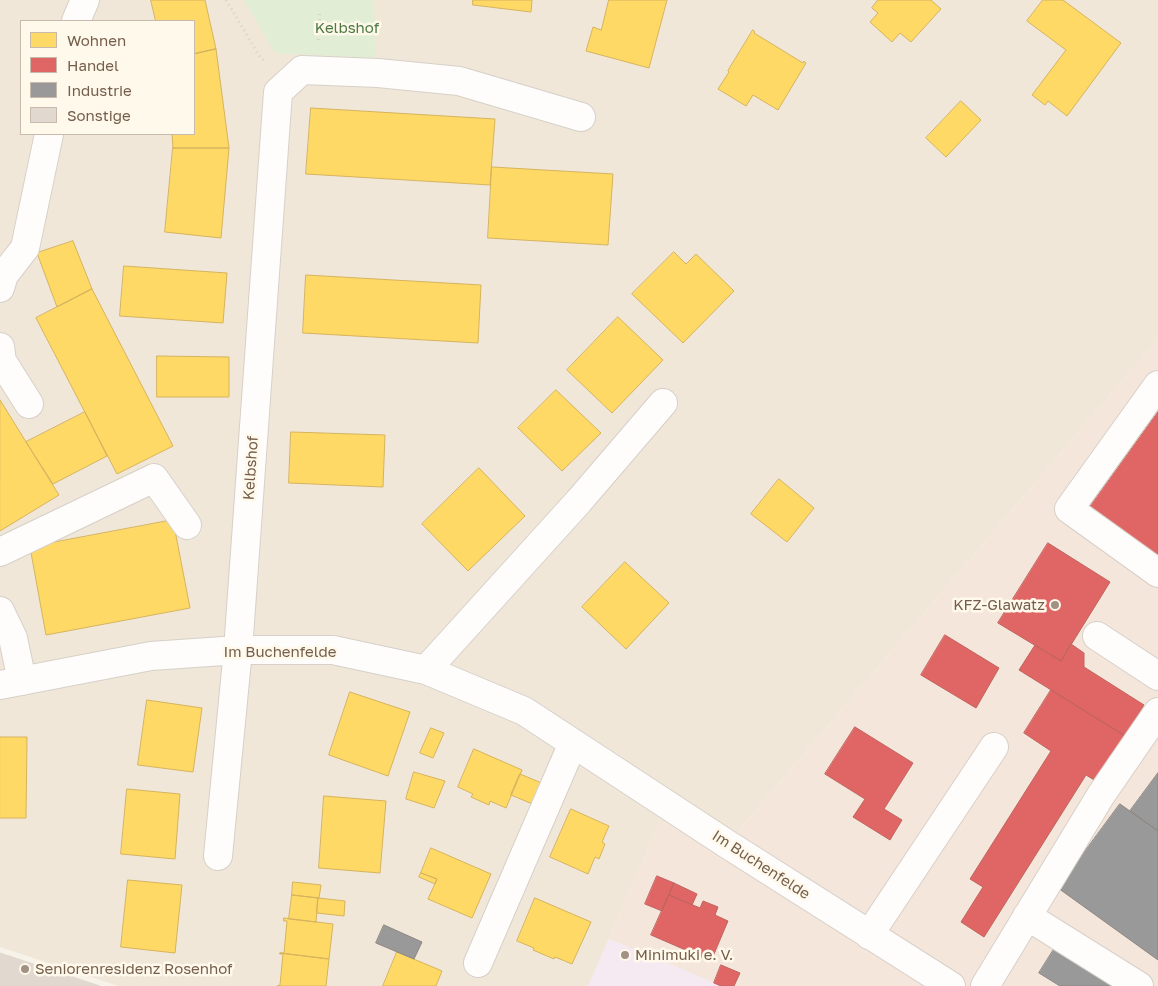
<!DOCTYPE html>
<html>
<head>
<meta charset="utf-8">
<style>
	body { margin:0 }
	#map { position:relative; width:1158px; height:986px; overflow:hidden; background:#f7f3ea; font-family:"Golos Text",sans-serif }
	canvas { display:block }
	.legend { position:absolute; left:20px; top:20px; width:175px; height:115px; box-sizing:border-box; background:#fff9ec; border:1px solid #c8bbac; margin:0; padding:6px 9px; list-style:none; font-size:15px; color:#755e4b }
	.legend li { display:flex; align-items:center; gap:10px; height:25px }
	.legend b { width:25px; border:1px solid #c8bbac }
</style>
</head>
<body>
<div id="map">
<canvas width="1158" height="986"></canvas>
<ul class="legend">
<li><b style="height:14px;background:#ffd966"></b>Wohnen</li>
<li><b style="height:14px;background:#e06666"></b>Handel</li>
<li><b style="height:14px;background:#999"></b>Industrie</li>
<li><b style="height:14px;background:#e1d9cf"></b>Sonstige</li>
</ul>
</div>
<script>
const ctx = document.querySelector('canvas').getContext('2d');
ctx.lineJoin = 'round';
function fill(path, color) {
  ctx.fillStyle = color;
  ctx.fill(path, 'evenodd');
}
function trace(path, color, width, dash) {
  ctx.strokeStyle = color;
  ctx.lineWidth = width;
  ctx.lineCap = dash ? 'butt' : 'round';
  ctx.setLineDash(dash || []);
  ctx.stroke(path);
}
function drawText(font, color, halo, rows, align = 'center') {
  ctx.font = font + ' "Golos Text",sans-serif';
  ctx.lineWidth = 5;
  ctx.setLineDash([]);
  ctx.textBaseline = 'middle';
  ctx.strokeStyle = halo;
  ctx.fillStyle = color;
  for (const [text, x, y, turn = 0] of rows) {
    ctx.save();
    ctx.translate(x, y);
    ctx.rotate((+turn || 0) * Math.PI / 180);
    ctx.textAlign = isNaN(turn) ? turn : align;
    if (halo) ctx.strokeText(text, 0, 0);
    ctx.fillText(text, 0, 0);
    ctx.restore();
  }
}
fill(new Path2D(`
	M 0,0 L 1158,0 L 1158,339 L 727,844 L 663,802 L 658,826 L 588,986 L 118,986 L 0,947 ZM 21,21 L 194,21 L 194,134 L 21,134 Z`), '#f0e7d8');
fill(new Path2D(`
	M 1158,339 L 1158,986 L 588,986 L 658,826 L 663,801 L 728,843 Z`), '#f5e6db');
fill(new Path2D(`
	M 609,939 L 687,971 L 721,986 L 588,986 Z`), '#f5eaf2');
fill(new Path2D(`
	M 244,0 L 374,0 L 376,58 L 275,53 Z`), '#e1eed5');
const homes = new Path2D(`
	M 151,0 L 205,0 L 216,49 L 194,54 L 194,21 L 156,21 Z
	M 473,0 L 532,0 L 531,12 L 473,5 Z
	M 609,0 L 667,0 L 649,68 L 586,51 L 593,27 L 601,30 Z
	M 878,0 L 931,0 L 941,9 L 911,42 L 900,33 L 892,42 L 870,22 L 878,13 L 872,8 Z
	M 1043,0 L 1063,0 L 1121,43 L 1067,116 L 1048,101 L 1045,105 L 1032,95 L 1066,50 L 1027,21 Z
	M 753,30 L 755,32 L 754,33 L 803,63 L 804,61 L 806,63 L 778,110 L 753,95 L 746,106 L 718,89 L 729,72 L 728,71 Z
	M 216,49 L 229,148 L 173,148 L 172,134 L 194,134 L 194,54 Z
	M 961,101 L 981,120 L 946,157 L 926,138 Z
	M 311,108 L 495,119 L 490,185 L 306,174 Z
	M 173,148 L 229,148 L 221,238 L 165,232 Z
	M 492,167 L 613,174 L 608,245 L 488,238 Z
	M 73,241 L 92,289 L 57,307 L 37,253 Z
	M 674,252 L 686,264 L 696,254 L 734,291 L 683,343 L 632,294 Z
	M 124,266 L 227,273 L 223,323 L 120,316 Z
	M 306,275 L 481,285 L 478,343 L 303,333 Z
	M 92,289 L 173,446 L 117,474 L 36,318 Z
	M 618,317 L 663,360 L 612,413 L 567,370 Z
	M 157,356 L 229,357 L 229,397 L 157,397 Z
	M 556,390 L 601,433 L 562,471 L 518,428 Z
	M 0,400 L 59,495 L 0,531 Z
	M 85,412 L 107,456 L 53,484 L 26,442 Z
	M 291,432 L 385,435 L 383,487 L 289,483 Z
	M 479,468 L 525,516 L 468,571 L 422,524 Z
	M 779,479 L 814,508 L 787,542 L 751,514 Z
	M 173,520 L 190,608 L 46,635 L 30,547 Z
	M 625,562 L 669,603 L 626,649 L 582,607 Z
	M 350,692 L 410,712 L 388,776 L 329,755 Z
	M 147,700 L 202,708 L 193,772 L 138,765 Z
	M 431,728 L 444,733 L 433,758 L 420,753 Z
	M 0,737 L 27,737 L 26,818 L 0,818 Z
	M 474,749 L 522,770 L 506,808 L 490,801 L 489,805 L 471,797 L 473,794 L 458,787 Z
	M 414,772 L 445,781 L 434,808 L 406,799 Z
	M 520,774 L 544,784 L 535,805 L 511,795 Z
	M 127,789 L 180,794 L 175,859 L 121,854 Z
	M 324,796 L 386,801 L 380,873 L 319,868 Z
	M 571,809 L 609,826 L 602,842 L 605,844 L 599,859 L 595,857 L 588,874 L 550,857 Z
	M 431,848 L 491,874 L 472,918 L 428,899 L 437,879 L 421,873 Z
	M 421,873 L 437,879 L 435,884 L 419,877 Z
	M 128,880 L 182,885 L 175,953 L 121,947 Z
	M 293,882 L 321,885 L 319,898 L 292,895 Z
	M 292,895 L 318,898 L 316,922 L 289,919 Z
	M 318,898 L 345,901 L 344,916 L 317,913 Z
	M 535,898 L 591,922 L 572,964 L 555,957 L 554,959 L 533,950 L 534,948 L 517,941 Z
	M 284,918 L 333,924 L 329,959 L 280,953 L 284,953 L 287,921 L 284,921 Z
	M 397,952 L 442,971 L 436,986 L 383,986 Z
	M 280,953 L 329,959 L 326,986 L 277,986 L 280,985 L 283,954 L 280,954 Z`);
fill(homes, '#ffd966');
trace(homes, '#d6b45e', 1);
const shops = new Path2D(`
	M 1158,412 L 1158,562 L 1087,511 Z
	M 1048,543 L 1110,582 L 1061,661 L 998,623 Z
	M 945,635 L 999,668 L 976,708 L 921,675 Z
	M 1071,644 L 1084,653 L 1084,667 L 1144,705 L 1125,736 L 1019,670 L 1035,645 L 1061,661 Z
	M 1051,690 L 1125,736 L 1096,781 L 1086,775 L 984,937 L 961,922 L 983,887 L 970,879 L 1051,751 L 1024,733 Z
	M 855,727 L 913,763 L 884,809 L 902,820 L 890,840 L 853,817 L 865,799 L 825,774 Z
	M 657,876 L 674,883 L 662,911 L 645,904 Z
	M 674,883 L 697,894 L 692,905 L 669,895 Z
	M 669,895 L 700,908 L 703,901 L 718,907 L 715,915 L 728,921 L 711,961 L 651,935 Z
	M 721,965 L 740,973 L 734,986 L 721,986 L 714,983 Z`);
fill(shops, '#e06666');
trace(shops, '#c0645e', 1);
const industry = new Path2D(`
	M 1158,773 L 1158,831 L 1130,811 Z
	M 1120,804 L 1158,831 L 1158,960 L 1058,888 Z
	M 384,925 L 422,942 L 414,959 L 376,943 Z
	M 1056,946 L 1119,986 L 1060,986 L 1039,973 Z`);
fill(industry, '#999');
trace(industry, '#8e8782', 1);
const building = new Path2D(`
	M 0,953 L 100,986 L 0,986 Z`);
fill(building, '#e1d9cf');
trace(building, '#e0d8cd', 1);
const minor = new Path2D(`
	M 76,21 L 85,0
	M 0,288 L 4,275 L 25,248 L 49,134
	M 0,347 L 2,361 L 29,404
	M 1158,385 L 1069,509 L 1158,573
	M 0,552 L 154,478 L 187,525
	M 0,611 L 13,638 L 22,681
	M 1097,636 L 1158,676
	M 426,670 L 579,501 L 663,403
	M 0,685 L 151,656 L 238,650 L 333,650 L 426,670 L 524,711 L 727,844 L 951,986
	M 218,856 L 238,650 L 278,92 L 302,70 L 378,73 L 459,81 L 581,117
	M 1027,916 L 1139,986
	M 869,935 L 994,747
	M 478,963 L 573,743
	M 985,986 L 1101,795 L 1158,712`);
trace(minor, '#d6d0c9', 30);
trace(new Path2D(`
	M 226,0 L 260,57 L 266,62
	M 318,40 L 320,11`), '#d8d1cb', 3, [1, 4]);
trace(minor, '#fefdfc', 28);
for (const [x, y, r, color] of [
	[1055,605,5,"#a29283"],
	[625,955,5,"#a29283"],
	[25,969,5,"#a29283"]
]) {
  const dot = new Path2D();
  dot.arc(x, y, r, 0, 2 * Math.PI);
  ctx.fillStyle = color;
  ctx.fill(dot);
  trace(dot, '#fff9ec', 2);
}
drawText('15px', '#4d7a42', '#fff9ec', [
	["Kelbshof",347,28]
]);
drawText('15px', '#755e4b', '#fff9ec', [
	["Kelbshof",251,468,-86],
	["Im Buchenfelde",280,652],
	["Im Buchenfelde",761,865,33]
]);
drawText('15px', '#755e4b', '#fff9ec', [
	["KFZ-Glawatz",1045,605,"right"],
	["Minimuki e. V.",635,955],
	["Seniorenresidenz Rosenhof",35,969]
], 'left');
</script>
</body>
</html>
